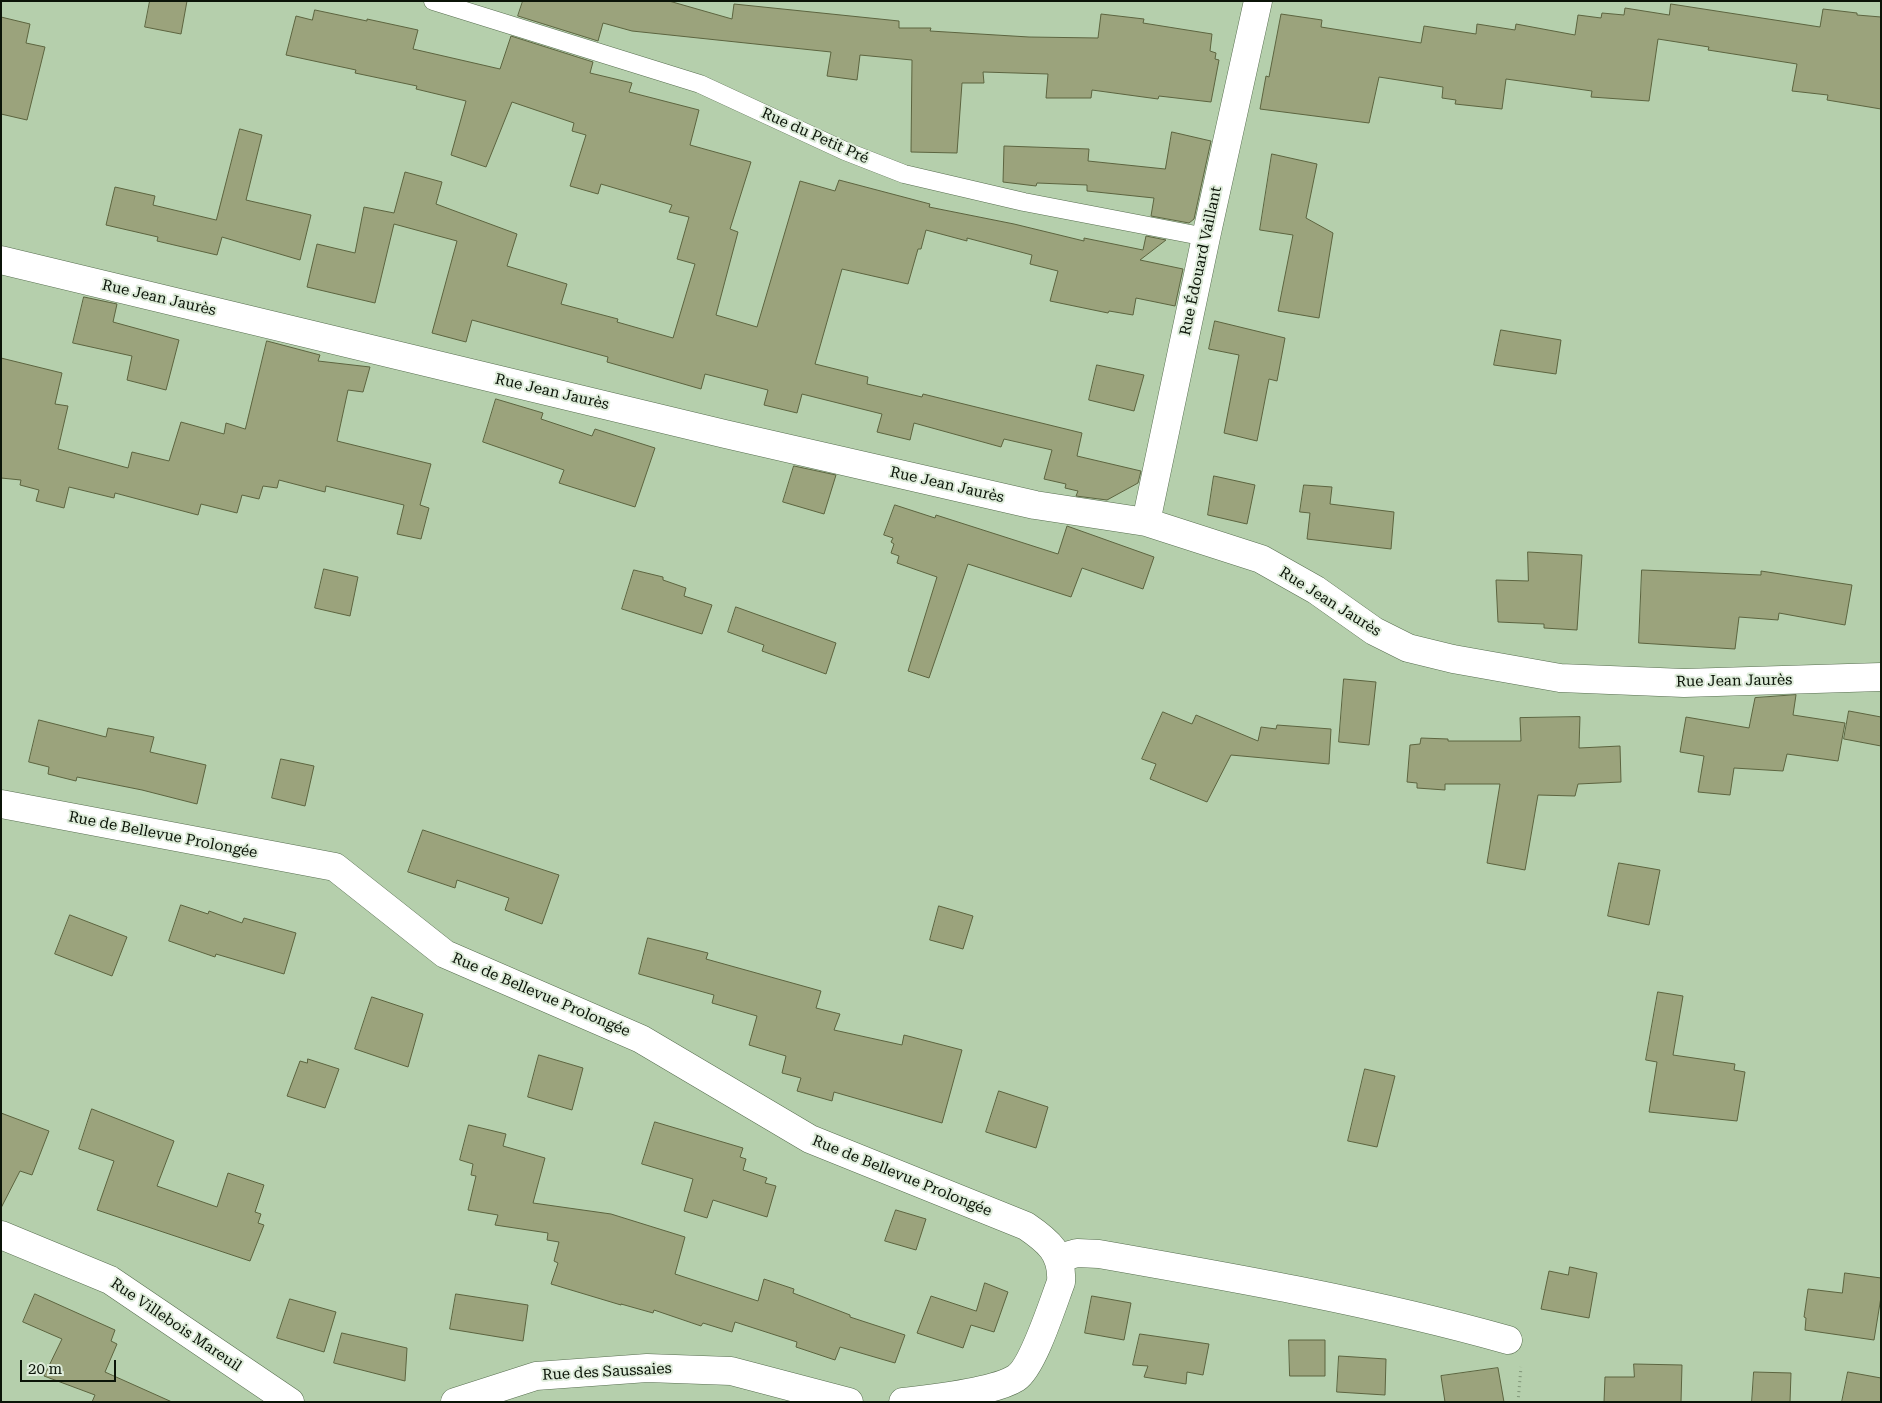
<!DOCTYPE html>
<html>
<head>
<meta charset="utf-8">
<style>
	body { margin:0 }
	#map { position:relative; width:1882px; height:1403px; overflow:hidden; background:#b5cfac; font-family:"Roboto Serif",serif }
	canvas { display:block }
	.frame { position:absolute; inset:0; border:2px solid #0b1408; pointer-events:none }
	.scale { position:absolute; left:20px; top:1360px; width:96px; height:22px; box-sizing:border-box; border:2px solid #0b1408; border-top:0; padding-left:6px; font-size:15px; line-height:18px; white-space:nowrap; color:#0b1408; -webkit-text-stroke:4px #deecda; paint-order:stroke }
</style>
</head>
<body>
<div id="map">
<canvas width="1882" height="1403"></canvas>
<div class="frame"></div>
<div class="scale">20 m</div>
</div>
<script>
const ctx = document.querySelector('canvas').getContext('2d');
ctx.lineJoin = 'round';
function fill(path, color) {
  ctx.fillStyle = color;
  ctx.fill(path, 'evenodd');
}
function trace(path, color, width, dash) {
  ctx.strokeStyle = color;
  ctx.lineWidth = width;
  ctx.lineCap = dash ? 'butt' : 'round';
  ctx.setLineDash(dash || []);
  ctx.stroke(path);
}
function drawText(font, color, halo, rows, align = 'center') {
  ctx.font = font + ' "Roboto Serif",serif';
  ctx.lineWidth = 4;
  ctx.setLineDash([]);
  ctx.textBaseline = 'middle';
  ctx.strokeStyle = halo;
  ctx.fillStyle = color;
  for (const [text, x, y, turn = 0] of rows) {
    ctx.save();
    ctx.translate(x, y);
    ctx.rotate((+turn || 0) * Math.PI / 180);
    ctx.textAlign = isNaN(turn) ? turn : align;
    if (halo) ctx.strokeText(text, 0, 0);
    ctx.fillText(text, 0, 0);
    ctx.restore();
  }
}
const building = new Path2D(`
	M 150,1 L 187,1 L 181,34 L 145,27 Z
	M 523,1 L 669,1 L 732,19 L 734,4 L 899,21 L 899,28 L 931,28 L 930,31 L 1029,37 L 1098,38 L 1101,14 L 1144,19 L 1143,23 L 1212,34 L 1210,51 L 1216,53 L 1215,59 L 1219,60 L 1211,102 L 1159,96 L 1158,99 L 1092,90 L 1091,98 L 1046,98 L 1048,74 L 983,72 L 984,83 L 962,83 L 957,153 L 911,152 L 912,60 L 860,55 L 857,80 L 827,76 L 831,52 L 632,31 L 603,23 L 598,41 L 518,16 Z
	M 1671,4 L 1820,27 L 1823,9 L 1857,13 L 1857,15 L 1881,17 L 1881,109 L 1827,100 L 1828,95 L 1792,91 L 1797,64 L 1708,50 L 1709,47 L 1658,39 L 1649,101 L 1591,97 L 1592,91 L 1506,79 L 1502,109 L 1455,104 L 1456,100 L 1442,98 L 1443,87 L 1379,77 L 1369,123 L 1260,109 L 1266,76 L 1269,77 L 1281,14 L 1322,20 L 1321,27 L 1421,43 L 1424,26 L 1476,34 L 1477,24 L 1515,30 L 1516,24 L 1575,35 L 1578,15 L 1601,18 L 1602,13 L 1624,15 L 1625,8 L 1669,15 Z
	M 315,10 L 367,21 L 367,19 L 418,30 L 413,49 L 500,69 L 511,36 L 593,62 L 590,73 L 632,83 L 629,92 L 699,110 L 690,145 L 751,162 L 730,229 L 738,232 L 716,315 L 757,327 L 800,181 L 835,191 L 839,180 L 930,204 L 929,207 L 1014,224 L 1084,241 L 1084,238 L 1143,250 L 1146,236 L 1166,240 L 1140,260 L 1183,269 L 1175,306 L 1136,298 L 1133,315 L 1109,311 L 1108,313 L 1050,301 L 1058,271 L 1030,264 L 1032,255 L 967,238 L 967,241 L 926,230 L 921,249 L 918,249 L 908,284 L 842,269 L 815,364 L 868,377 L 867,384 L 922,397 L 923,394 L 1082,433 L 1077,456 L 1141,471 L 1138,483 L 1107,500 L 1076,496 L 1078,491 L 1065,488 L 1066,484 L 1044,479 L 1052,450 L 1004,439 L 1001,447 L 914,423 L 910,440 L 877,432 L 882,414 L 802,394 L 797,413 L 764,405 L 768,390 L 705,374 L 701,389 L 607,362 L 608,357 L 472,320 L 466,342 L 432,333 L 457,241 L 394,224 L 375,303 L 307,287 L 317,244 L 355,253 L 364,207 L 394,213 L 405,172 L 442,182 L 436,204 L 517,234 L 507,266 L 567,284 L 561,304 L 618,319 L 617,322 L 673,338 L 695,264 L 677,259 L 689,217 L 669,212 L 672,205 L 601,184 L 598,194 L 570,186 L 586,135 L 572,131 L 574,123 L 512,102 L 486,167 L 451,155 L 466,101 L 416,89 L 417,86 L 355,73 L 356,70 L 286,55 L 296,16 L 312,20 Z
	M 1,17 L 30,24 L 26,43 L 45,47 L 27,120 L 1,114 Z
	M 240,129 L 262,135 L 246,200 L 311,215 L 300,260 L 222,237 L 217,255 L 157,241 L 158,237 L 106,225 L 115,187 L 155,196 L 153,205 L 216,220 Z
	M 1172,132 L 1211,141 L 1194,219 L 1189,223 L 1151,216 L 1154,198 L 1087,191 L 1087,185 L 1037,183 L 1036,186 L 1003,182 L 1004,146 L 1089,149 L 1088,161 L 1165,169 Z
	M 1272,154 L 1317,164 L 1306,218 L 1333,233 L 1319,318 L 1278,311 L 1293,235 L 1260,230 Z
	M 84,297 L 117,304 L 113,322 L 179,340 L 166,390 L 127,380 L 132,356 L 73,343 Z
	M 1215,321 L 1285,338 L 1277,381 L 1269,379 L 1257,441 L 1224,433 L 1239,355 L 1209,349 Z
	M 1501,330 L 1561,340 L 1556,374 L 1494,365 Z
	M 267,341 L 320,355 L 318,361 L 370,367 L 363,392 L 348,390 L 337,441 L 431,464 L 420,505 L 429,508 L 421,539 L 397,534 L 404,505 L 326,486 L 325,492 L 279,480 L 277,488 L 263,486 L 259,499 L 242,495 L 237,513 L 201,504 L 198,515 L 115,493 L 114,498 L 69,487 L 64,508 L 36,501 L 39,490 L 20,485 L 21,480 L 1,478 L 1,358 L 62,373 L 55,404 L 68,406 L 58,449 L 128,468 L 132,452 L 169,461 L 181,422 L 224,434 L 226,423 L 245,429 Z
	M 1097,365 L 1144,375 L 1134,411 L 1089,400 Z
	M 496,399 L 543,413 L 541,419 L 592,436 L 595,429 L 655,448 L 635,507 L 559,483 L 564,470 L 483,442 Z
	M 794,466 L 836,475 L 824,514 L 783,502 Z
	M 1214,476 L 1255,485 L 1247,524 L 1208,515 Z
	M 1304,485 L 1332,487 L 1330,504 L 1394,512 L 1391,549 L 1307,539 L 1310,513 L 1300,512 Z
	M 895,505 L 935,518 L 936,515 L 1058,554 L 1067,526 L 1154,557 L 1143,589 L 1082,568 L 1071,597 L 968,564 L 929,678 L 908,671 L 937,577 L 897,563 L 899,556 L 891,553 L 894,544 L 891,542 L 893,538 L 884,535 Z
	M 1528,552 L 1582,555 L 1577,630 L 1544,628 L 1544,624 L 1498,622 L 1496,580 L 1528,581 Z
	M 324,569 L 358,577 L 350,616 L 315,608 Z
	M 634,570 L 663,577 L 663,580 L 686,588 L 684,596 L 712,605 L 702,634 L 622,609 Z
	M 1642,570 L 1761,575 L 1761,571 L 1852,585 L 1845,625 L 1779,613 L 1778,620 L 1739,617 L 1735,649 L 1639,643 Z
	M 736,607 L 836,643 L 826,674 L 762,651 L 764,645 L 728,632 Z
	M 1344,679 L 1376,682 L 1369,745 L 1339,742 Z
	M 1796,695 L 1793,715 L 1845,723 L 1838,761 L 1787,754 L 1783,771 L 1734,768 L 1730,795 L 1698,792 L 1704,756 L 1680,752 L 1686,717 L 1749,728 L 1755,698 Z
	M 1849,711 L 1881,717 L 1881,746 L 1844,739 Z
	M 1163,712 L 1192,724 L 1196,715 L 1258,741 L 1261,727 L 1276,729 L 1277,725 L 1331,729 L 1329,764 L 1231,755 L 1207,802 L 1150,779 L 1156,764 L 1142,759 Z
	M 1580,717 L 1579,748 L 1620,746 L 1621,782 L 1578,784 L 1575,796 L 1538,795 L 1525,870 L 1487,863 L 1500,784 L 1445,784 L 1445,790 L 1417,788 L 1417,783 L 1407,782 L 1410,745 L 1420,744 L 1421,738 L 1448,739 L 1448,741 L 1521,741 L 1520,718 Z
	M 39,720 L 106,737 L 108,728 L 154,737 L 150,752 L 206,765 L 197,804 L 142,790 L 77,777 L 76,781 L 48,774 L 49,767 L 29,762 Z
	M 281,759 L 314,766 L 305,806 L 272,798 Z
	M 423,830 L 559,875 L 542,924 L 505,910 L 509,898 L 457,880 L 455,888 L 408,872 Z
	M 1619,863 L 1660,870 L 1649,925 L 1608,916 Z
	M 181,905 L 208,914 L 209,911 L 242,923 L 244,918 L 296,933 L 284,974 L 216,954 L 215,957 L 169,941 Z
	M 939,906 L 973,916 L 963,949 L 930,940 Z
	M 70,915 L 127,937 L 112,976 L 55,954 Z
	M 648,938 L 708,953 L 706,959 L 821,991 L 816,1008 L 840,1014 L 834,1030 L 902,1045 L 904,1035 L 962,1050 L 942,1123 L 834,1092 L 832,1101 L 797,1091 L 801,1078 L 782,1073 L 786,1056 L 749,1045 L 757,1016 L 712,1003 L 714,995 L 639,974 Z
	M 1658,992 L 1683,996 L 1673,1055 L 1735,1064 L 1734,1070 L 1745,1072 L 1737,1121 L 1649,1112 L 1657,1062 L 1646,1060 Z
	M 372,997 L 423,1014 L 408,1067 L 355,1049 Z
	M 539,1055 L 583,1068 L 572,1110 L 528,1097 Z
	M 308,1059 L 339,1069 L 325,1108 L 287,1096 L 300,1061 L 307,1063 Z
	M 1365,1069 L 1395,1076 L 1377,1147 L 1348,1141 Z
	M 999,1091 L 1048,1107 L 1036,1148 L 986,1132 Z
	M 92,1109 L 174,1141 L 157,1186 L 217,1207 L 228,1173 L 264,1185 L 255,1212 L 261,1214 L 258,1223 L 264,1225 L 250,1261 L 97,1210 L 114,1161 L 79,1149 Z
	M 1,1113 L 49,1131 L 32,1175 L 20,1171 L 1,1208 Z
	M 655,1122 L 743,1148 L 740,1157 L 746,1159 L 743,1170 L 767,1178 L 765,1183 L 776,1186 L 767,1217 L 713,1200 L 707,1218 L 684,1211 L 693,1179 L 642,1164 Z
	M 469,1125 L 506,1134 L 503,1146 L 545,1158 L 533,1203 L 611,1214 L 685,1237 L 675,1274 L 758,1301 L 764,1279 L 794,1289 L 793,1293 L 850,1315 L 850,1317 L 905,1335 L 895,1363 L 840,1347 L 835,1360 L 796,1347 L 797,1342 L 735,1322 L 732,1332 L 703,1323 L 701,1326 L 654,1310 L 653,1313 L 621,1304 L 621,1305 L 551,1284 L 558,1263 L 554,1261 L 559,1242 L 547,1240 L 548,1233 L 495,1225 L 498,1215 L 468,1210 L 476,1176 L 471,1175 L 473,1164 L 460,1160 Z
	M 896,1210 L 926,1219 L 916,1250 L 885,1241 Z
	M 1570,1267 L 1597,1273 L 1589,1318 L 1541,1309 L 1549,1271 L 1568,1275 Z
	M 1845,1273 L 1881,1278 L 1881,1297 L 1874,1340 L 1805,1330 L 1806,1318 L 1804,1317 L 1808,1289 L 1842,1293 Z
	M 985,1283 L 1008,1292 L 994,1332 L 971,1325 L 963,1348 L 917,1333 L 931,1296 L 976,1311 Z
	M 35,1294 L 115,1330 L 111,1341 L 117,1344 L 105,1372 L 172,1402 L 92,1402 L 95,1395 L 44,1376 L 62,1339 L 23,1322 Z
	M 456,1294 L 528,1305 L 523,1341 L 450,1329 Z
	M 1092,1296 L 1131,1303 L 1124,1340 L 1085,1333 Z
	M 290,1299 L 336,1312 L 324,1352 L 277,1338 Z
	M 342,1333 L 407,1348 L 405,1381 L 334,1363 Z
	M 1140,1334 L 1209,1344 L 1203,1375 L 1187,1372 L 1186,1384 L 1144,1377 L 1148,1366 L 1133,1365 Z
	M 1289,1340 L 1325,1340 L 1325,1376 L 1290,1376 Z
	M 1339,1356 L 1386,1359 L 1385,1395 L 1337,1392 Z
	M 1634,1364 L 1682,1365 L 1681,1402 L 1604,1402 L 1605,1377 L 1634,1377 Z
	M 1498,1368 L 1504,1402 L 1445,1402 L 1441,1376 Z
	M 1754,1372 L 1791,1373 L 1790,1402 L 1752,1402 Z
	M 1848,1372 L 1881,1378 L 1881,1402 L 1842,1402 Z`);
fill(building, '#9ba37c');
trace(building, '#5c643f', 1);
const service = new Path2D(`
	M 433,1 L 700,84 L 845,151 L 904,174 L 1024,202 L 1206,237`);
const minor = new Path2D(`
	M 1,260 L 725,434 L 1035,505 L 1146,522 L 1261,559 L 1316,590 L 1374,631 L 1408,648 L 1453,659 L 1560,678 L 1684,683 L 1881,677
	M 1146,522 L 1206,237 L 1258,1
	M 1,804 L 335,867 L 445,954 L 641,1039 L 810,1139 L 1026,1226 C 1048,1241 1063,1253 1061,1282 C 1053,1303 1033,1367 1016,1378 C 994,1392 930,1399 903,1402
	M 1,1235 L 110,1280 L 290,1402
	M 1059,1258 L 1077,1253 L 1099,1254 C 1236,1278 1373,1302 1508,1340
	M 455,1402 L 536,1376 L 647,1368 L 731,1371 L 849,1402`);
trace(service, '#576e4f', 19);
trace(minor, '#576e4f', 29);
trace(new Path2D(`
	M 1518,1402 L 1521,1367`), '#809579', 3, [1, 4]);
trace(service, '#fff', 18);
trace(minor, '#fff', 28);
drawText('15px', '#0b1408', '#deecda', [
	["Rue du Petit Pré",815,136,24],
	["Rue Édouard Vaillant",1201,261,-78],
	["Rue Jean Jaurès",159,298,13],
	["Rue Jean Jaurès",552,392,13],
	["Rue Jean Jaurès",947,485,13],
	["Rue Jean Jaurès",1330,602,32],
	["Rue Jean Jaurès",1734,681,-1],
	["Rue de Bellevue Prolongée",163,835,11],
	["Rue de Bellevue Prolongée",541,995,23],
	["Rue de Bellevue Prolongée",902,1176,22],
	["Rue Villebois Mareuil",176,1325,34],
	["Rue des Saussaies",607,1372,-3]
]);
</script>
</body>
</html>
